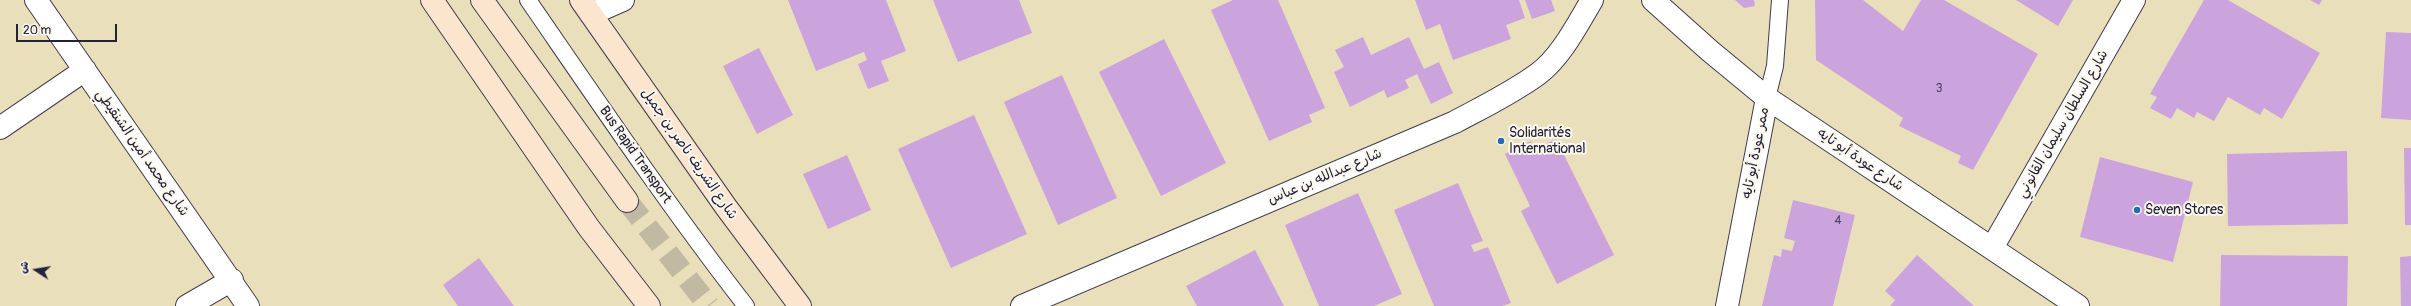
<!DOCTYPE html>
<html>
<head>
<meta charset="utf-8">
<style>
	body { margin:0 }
	#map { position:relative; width:2411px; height:306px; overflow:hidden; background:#e9dfbb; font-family:Pangolin,"Playpen Sans Arabic",sans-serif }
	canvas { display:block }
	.north { position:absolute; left:16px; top:250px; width:40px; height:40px; -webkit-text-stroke:3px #fbf7ec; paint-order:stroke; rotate:282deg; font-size:11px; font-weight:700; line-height:16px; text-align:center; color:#22223b }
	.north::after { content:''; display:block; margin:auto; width:14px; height:18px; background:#22223b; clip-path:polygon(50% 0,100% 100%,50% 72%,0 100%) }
	.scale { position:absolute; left:16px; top:24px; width:101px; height:18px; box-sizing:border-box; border:2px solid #22223b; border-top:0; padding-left:5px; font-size:12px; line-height:14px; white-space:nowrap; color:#22223b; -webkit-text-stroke:3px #fbf7ec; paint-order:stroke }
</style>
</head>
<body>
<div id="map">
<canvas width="2411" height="306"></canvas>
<div class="north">ش</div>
<div class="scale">20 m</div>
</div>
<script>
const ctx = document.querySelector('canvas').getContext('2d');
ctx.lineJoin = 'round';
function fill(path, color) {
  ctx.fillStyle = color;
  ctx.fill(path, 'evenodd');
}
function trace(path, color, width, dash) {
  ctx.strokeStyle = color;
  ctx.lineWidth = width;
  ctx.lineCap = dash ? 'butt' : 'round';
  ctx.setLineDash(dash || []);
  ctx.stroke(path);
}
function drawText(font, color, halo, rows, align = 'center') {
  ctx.font = font + ' Pangolin,"Playpen Sans Arabic",sans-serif';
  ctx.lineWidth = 4;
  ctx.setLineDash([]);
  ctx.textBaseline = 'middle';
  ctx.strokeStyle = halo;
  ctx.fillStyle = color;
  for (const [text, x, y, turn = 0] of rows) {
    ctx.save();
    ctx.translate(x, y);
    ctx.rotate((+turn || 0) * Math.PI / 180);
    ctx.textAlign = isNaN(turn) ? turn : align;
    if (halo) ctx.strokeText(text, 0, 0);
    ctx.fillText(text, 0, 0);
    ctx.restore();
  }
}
fill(new Path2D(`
	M 788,0 L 886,0 L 906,51 L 881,61 L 889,81 L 868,89 L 858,64 L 867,60 L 864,52 L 816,71 Z
	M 933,0 L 1019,0 L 1032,33 L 958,62 Z
	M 1233,0 L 1278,0 L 1325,108 L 1309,115 L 1312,122 L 1269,141 L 1211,10 Z
	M 1415,0 L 1519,0 L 1525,18 L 1506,25 L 1511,39 L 1453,60 L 1440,24 L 1426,30 Z
	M 1525,0 L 1551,0 L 1555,11 L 1532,19 Z
	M 1735,0 L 1754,0 L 1755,6 L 1744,8 Z
	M 1815,0 L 1863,0 L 1903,31 L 1921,0 L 1944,0 L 2038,54 L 1973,170 L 1958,163 L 1961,156 L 1899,126 L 1903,118 L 1816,60 Z
	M 2016,0 L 2073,0 L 2058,26 Z
	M 2204,0 L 2228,0 L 2320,53 L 2282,119 L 2264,108 L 2260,115 L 2228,97 L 2214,121 L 2197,112 L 2194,118 L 2177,108 L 2171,119 L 2150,108 L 2157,97 L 2150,94 Z
	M 2310,0 L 2322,0 L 2319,5 Z
	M 2386,32 L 2411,33 L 2411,120 L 2381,118 Z
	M 1363,37 L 1371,55 L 1409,37 L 1424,69 L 1439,62 L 1453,93 L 1431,104 L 1417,74 L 1405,80 L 1409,88 L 1387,98 L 1384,90 L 1350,107 L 1334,72 L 1344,67 L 1335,50 Z
	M 1164,39 L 1226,163 L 1161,196 L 1099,72 Z
	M 759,48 L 793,115 L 757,134 L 723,66 Z
	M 1062,75 L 1117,198 L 1058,225 L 1004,102 Z
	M 974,115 L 1027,234 L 951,268 L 898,149 Z
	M 1556,139 L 1614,255 L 1557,284 L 1521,211 L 1530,206 L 1505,154 L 1531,141 L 1535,149 Z
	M 2404,148 L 2411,148 L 2411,225 L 2405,225 Z
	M 2347,151 L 2348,224 L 2228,226 L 2227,154 Z
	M 847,155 L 871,210 L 828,229 L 803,174 Z
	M 2100,157 L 2193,182 L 2173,262 L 2080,237 Z
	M 1458,183 L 1483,241 L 1471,245 L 1474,252 L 1488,247 L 1511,303 L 1502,306 L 1434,306 L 1394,210 Z
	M 1358,193 L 1402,294 L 1374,306 L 1319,306 L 1285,225 Z
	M 1793,200 L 1855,215 L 1833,306 L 1762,306 L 1774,255 L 1781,257 L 1782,249 L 1792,251 L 1795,241 L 1784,238 Z
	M 1255,250 L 1284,306 L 1197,306 L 1186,286 Z
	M 1917,255 L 1974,306 L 1890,306 L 1895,300 L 1885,291 Z
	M 2221,255 L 2348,256 L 2347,306 L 2220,306 Z
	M 2411,256 L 2411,306 L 2401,306 L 2400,257 Z
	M 479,258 L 514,306 L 458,306 L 443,285 Z`), '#cca4dd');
trace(new Path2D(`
	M 627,201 L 709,306`), '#c1b9a1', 22, [22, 11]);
const lane = new Path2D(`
	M 528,0 C 599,103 669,207 746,306
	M 1767,98 L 1775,66 L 1780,0`);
const street = new Path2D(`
	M 36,0 L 248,306
	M 1653,0 L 1710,51 L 1767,98 L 2078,306
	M 591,14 L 623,0
	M 0,128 L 85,70
	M 1992,248 L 2134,0
	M 187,306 L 232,280
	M 1022,306 L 1455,122 C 1483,107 1512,93 1538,74 C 1561,57 1577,25 1592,0
	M 1727,306 L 1767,98`);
const secondary = new Path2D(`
	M 432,0 L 589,228 L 649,306
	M 482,0 L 627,201
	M 581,0 L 726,207 L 800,306`);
trace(lane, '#403e4e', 18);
trace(street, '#403e4e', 24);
trace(secondary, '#403e4e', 24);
trace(lane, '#fff', 16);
trace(street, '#fff', 22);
trace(secondary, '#fbe5cf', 22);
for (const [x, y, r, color] of [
	[1501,141,4,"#1f6fb2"],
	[2137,210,4,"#1f6fb2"]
]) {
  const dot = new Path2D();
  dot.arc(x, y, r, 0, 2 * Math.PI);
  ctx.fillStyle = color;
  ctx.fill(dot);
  trace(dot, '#fbf7ec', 1.5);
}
drawText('12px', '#4c4264', null, [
	["3",1939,89],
	["4",1838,221]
]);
drawText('14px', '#22223b', '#fbf7ec', [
	["شارع السلطان سليمان القانوني",2063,124,-60],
	["شارع محمد أمين الشنقيطي",142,153,55],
	["ممر عودة أبو تايه",1756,153,-79],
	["شارع الشريف ناصر بن جميل",689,154,55],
	["Bus Rapid Transport",635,155,55],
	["شارع عودة أبو تايه",1860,160,34],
	["شارع عبدالله بن عباس",1325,177,-23]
]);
drawText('14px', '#22223b', '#fbf7ec', [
	["Solidarités",1509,133],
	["International",1509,149],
	["Seven Stores",2145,210]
], 'left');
</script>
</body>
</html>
